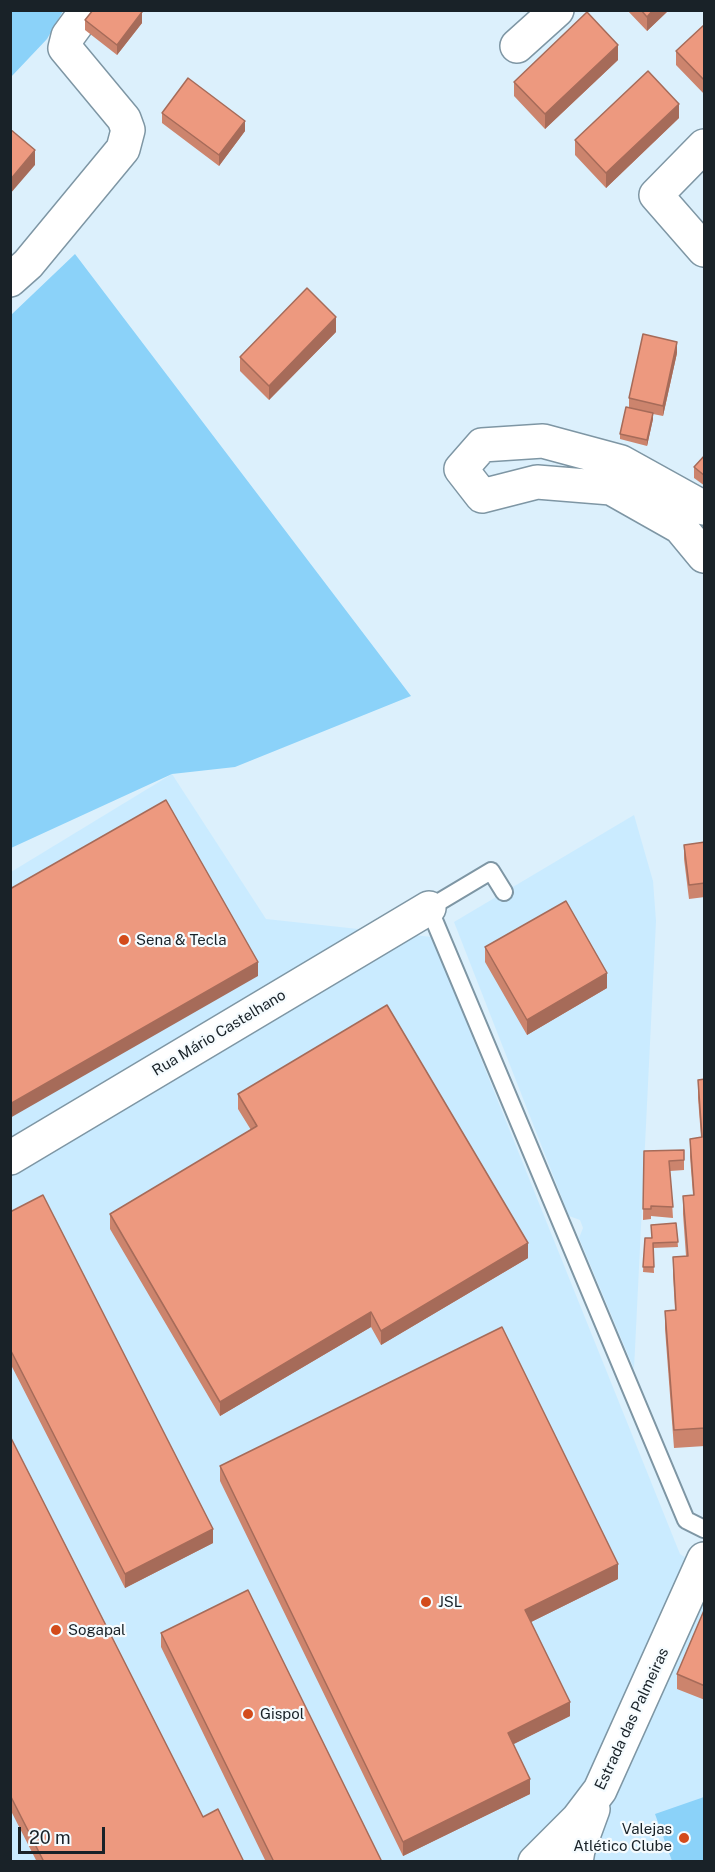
<!DOCTYPE html>
<html>
<head>
<meta charset="utf-8">
<style>
	body { margin:0 }
	#map { position:relative; width:715px; height:1872px; overflow:hidden; background:#dcf0fc; font-family:"Public Sans",sans-serif }
	canvas { display:block }
	.frame { position:absolute; inset:0; border:12px solid #192228; pointer-events:none }
	.scale { position:absolute; left:18px; top:1827px; width:87px; height:27px; box-sizing:border-box; border:3px solid #192228; border-top:0; padding-left:8px; font-size:18px; line-height:21px; white-space:nowrap; color:#192228; -webkit-text-stroke:4px #f5fbfe; paint-order:stroke }
</style>
</head>
<body>
<div id="map">
<canvas width="715" height="1872"></canvas>
<div class="frame"></div>
<div class="scale">20 m</div>
</div>
<script>
const ctx = document.querySelector('canvas').getContext('2d');
ctx.lineJoin = 'round';
function fill(path, color) {
  ctx.fillStyle = color;
  ctx.fill(path, 'evenodd');
}
function trace(path, color, width, dash) {
  ctx.strokeStyle = color;
  ctx.lineWidth = width;
  ctx.lineCap = dash ? 'butt' : 'round';
  ctx.setLineDash(dash || []);
  ctx.stroke(path);
}
function drawText(font, color, halo, rows, align = 'center') {
  ctx.font = font + ' "Public Sans",sans-serif';
  ctx.lineWidth = 4.5;
  ctx.setLineDash([]);
  ctx.textBaseline = 'middle';
  ctx.strokeStyle = halo;
  ctx.fillStyle = color;
  for (const [text, x, y, turn = 0] of rows) {
    ctx.save();
    ctx.translate(x, y);
    ctx.rotate((+turn || 0) * Math.PI / 180);
    ctx.textAlign = isNaN(turn) ? turn : align;
    if (halo) ctx.strokeText(text, 0, 0);
    ctx.fillText(text, 0, 0);
    ctx.restore();
  }
}
fill(new Path2D(`
	M 172,774 L 266,919 L 432,937 L 680,1554 L 704,1570 L 704,1861 L 11,1862 L 11,872 Z
	M 634,815 L 653,881 L 656,921 L 634,1369 L 579,1238 L 583,1228 L 580,1220 L 569,1216 L 454,922 Z`), '#caebff');
fill(new Path2D(`
	M 11,10 L 63,11 L 47,39 L 11,77 Z
	M 75,254 L 411,696 L 235,767 L 172,774 L 11,848 L 11,315 Z
	M 704,1797 L 704,1861 L 672,1861 L 655,1814 Z`), '#8bd2f9');
const lane = new Path2D(`
	M 504,892 L 491,871 L 429,908 L 686,1520 L 704,1529`);
const street = new Path2D(`
	M 517,46 L 557,10
	M 704,146 L 656,195 L 704,250
	M 10,280 L 28,264 L 123,149 L 128,130 L 124,119 L 65,48 L 68,36 L 87,10
	M 704,508 L 621,462 L 543,441 L 482,445 L 461,469 L 482,496 L 537,482 L 611,488 L 680,527 L 704,556
	M 10,1158 L 429,908
	M 535,1862 L 578,1819 L 600,1790 L 704,1559
	M 576,1862 L 578,1850 L 593,1809`);
trace(lane, '#7e96a4', 20);
trace(street, '#7e96a4', 36);
trace(lane, '#fff', 16);
trace(street, '#fff', 33);
fill(new Path2D(`
	M 627,10 L 669,10 L 647,31 Z
	M 85,20 L 142,23 L 117,55 L 85,30 Z
	M 705,24 L 705,95 L 676,65 L 676,51 Z
	M 618,60 L 545,129 L 514,96 L 514,82 Z
	M 162,113 L 245,131 L 219,166 L 162,123 Z
	M 679,118 L 606,188 L 575,155 L 575,140 Z
	M 336,332 L 269,400 L 240,371 L 240,357 Z
	M 677,353 L 663,416 L 653,414 L 653,419 L 647,446 L 620,439 L 620,434 L 629,407 L 629,398 Z
	M 705,439 L 705,453 L 703,452 L 703,441 Z
	M 705,455 L 705,486 L 694,478 L 694,467 Z
	M 705,842 L 705,897 L 689,899 L 684,859 L 684,845 Z
	M 485,947 L 607,988 L 527,1035 L 485,962 Z
	M 705,1079 L 705,1446 L 674,1448 L 665,1329 L 665,1311 L 675,1310 L 673,1275 L 673,1257 L 686,1256 L 683,1214 L 683,1196 L 693,1195 L 690,1157 L 690,1139 L 701,1137 L 698,1098 L 698,1080 Z
	M 238,1094 L 528,1258 L 381,1345 L 371,1327 L 220,1416 L 110,1229 L 110,1214 L 251,1130 L 238,1109 Z
	M 644,1151 L 684,1160 L 684,1170 L 670,1171 L 673,1218 L 651,1216 L 651,1219 L 643,1220 Z
	M 10,1212 L 213,1543 L 125,1588 L 10,1363 Z
	M 676,1223 L 678,1247 L 653,1248 L 654,1273 L 643,1272 L 645,1238 L 651,1238 Z
	M 10,1436 L 203,1817 L 244,1862 L 37,1862 L 10,1809 Z
	M 220,1466 L 618,1579 L 531,1622 L 570,1716 L 513,1744 L 530,1794 L 403,1856 L 220,1481 Z
	M 705,1608 L 705,1700 L 677,1689 L 677,1674 Z
	M 161,1633 L 382,1862 L 266,1862 L 161,1647 Z`), '#cc846d');
fill(new Path2D(`
	M 653,10 L 669,10 L 647,31 L 647,17 Z
	M 142,12 L 142,23 L 117,55 L 117,45 Z
	M 618,45 L 618,60 L 545,129 L 545,114 Z
	M 679,104 L 679,118 L 606,188 L 606,173 Z
	M 245,121 L 245,131 L 219,166 L 219,155 Z
	M 35,150 L 35,165 L 10,194 L 10,180 Z
	M 336,317 L 336,332 L 269,400 L 269,386 Z
	M 677,342 L 677,353 L 663,416 L 663,406 Z
	M 653,413 L 653,419 L 647,446 L 647,440 Z
	M 258,962 L 258,976 L 10,1118 L 10,1104 Z
	M 607,973 L 607,988 L 527,1035 L 527,1020 Z
	M 528,1243 L 528,1258 L 381,1345 L 381,1331 Z
	M 371,1312 L 371,1327 L 220,1416 L 220,1402 Z
	M 213,1529 L 213,1543 L 125,1588 L 125,1574 Z
	M 618,1564 L 618,1579 L 525,1625 L 525,1610 Z
	M 570,1702 L 570,1716 L 508,1747 L 508,1733 Z
	M 530,1779 L 530,1794 L 403,1856 L 403,1842 Z`), '#a66b59');
const building = new Path2D(`
	M 93,10 L 139,10 L 142,12 L 117,45 L 85,20 Z
	M 641,10 L 653,10 L 647,17 Z
	M 587,12 L 618,45 L 545,114 L 514,82 Z
	M 705,24 L 705,81 L 676,51 Z
	M 648,71 L 679,104 L 606,173 L 575,140 Z
	M 188,78 L 245,121 L 219,155 L 162,113 Z
	M 10,129 L 35,150 L 10,180 Z
	M 307,288 L 336,317 L 269,386 L 240,357 Z
	M 643,334 L 677,342 L 663,406 L 629,398 Z
	M 626,407 L 653,413 L 647,440 L 620,434 Z
	M 705,455 L 705,476 L 694,467 Z
	M 166,800 L 258,962 L 10,1104 L 10,889 Z
	M 705,842 L 705,883 L 689,885 L 684,845 Z
	M 566,901 L 607,973 L 527,1020 L 485,947 Z
	M 387,1005 L 528,1243 L 381,1331 L 371,1312 L 220,1402 L 110,1214 L 257,1126 L 238,1094 Z
	M 705,1079 L 705,1428 L 674,1430 L 665,1311 L 676,1310 L 673,1257 L 688,1256 L 683,1196 L 694,1195 L 690,1139 L 702,1137 L 698,1080 Z
	M 684,1150 L 684,1160 L 669,1161 L 673,1207 L 651,1206 L 651,1209 L 643,1209 L 644,1151 Z
	M 43,1195 L 213,1529 L 125,1574 L 10,1349 L 10,1212 Z
	M 676,1223 L 678,1242 L 653,1243 L 654,1267 L 643,1267 L 645,1238 L 652,1238 L 651,1225 Z
	M 502,1327 L 618,1564 L 525,1610 L 570,1702 L 508,1733 L 530,1779 L 403,1842 L 220,1466 Z
	M 10,1436 L 203,1817 L 218,1809 L 244,1862 L 44,1862 L 10,1795 Z
	M 248,1590 L 382,1862 L 274,1862 L 161,1633 Z
	M 705,1608 L 705,1686 L 677,1674 Z`);
fill(building, '#ed997f');
trace(building, '#a66b59', 1.5);
for (const [x, y, r, color] of [
	[124,940,6,"#d34b1b"],
	[426,1602,6,"#d34b1b"],
	[56,1630,6,"#d34b1b"],
	[248,1714,6,"#d34b1b"],
	[684,1838,6,"#d34b1b"]
]) {
  const dot = new Path2D();
  dot.arc(x, y, r, 0, 2 * Math.PI);
  ctx.fillStyle = color;
  ctx.fill(dot);
  trace(dot, '#f5fbfe', 2);
}
drawText('15px', '#192228', '#f5fbfe', [
	["Sena & Tecla",136,940],
	["JSL",438,1602],
	["Sogapal",68,1630],
	["Gispol",260,1714],
	["Valejas",672,1829,"right"],
	["Atlético Clube",672,1846,"right"]
], 'left');
drawText('15px', '#192228', '#f5fbfe', [
	["Rua Mário Castelhano",219,1033,-31],
	["Estrada das Palmeiras",632,1719,-65]
]);
</script>
</body>
</html>
